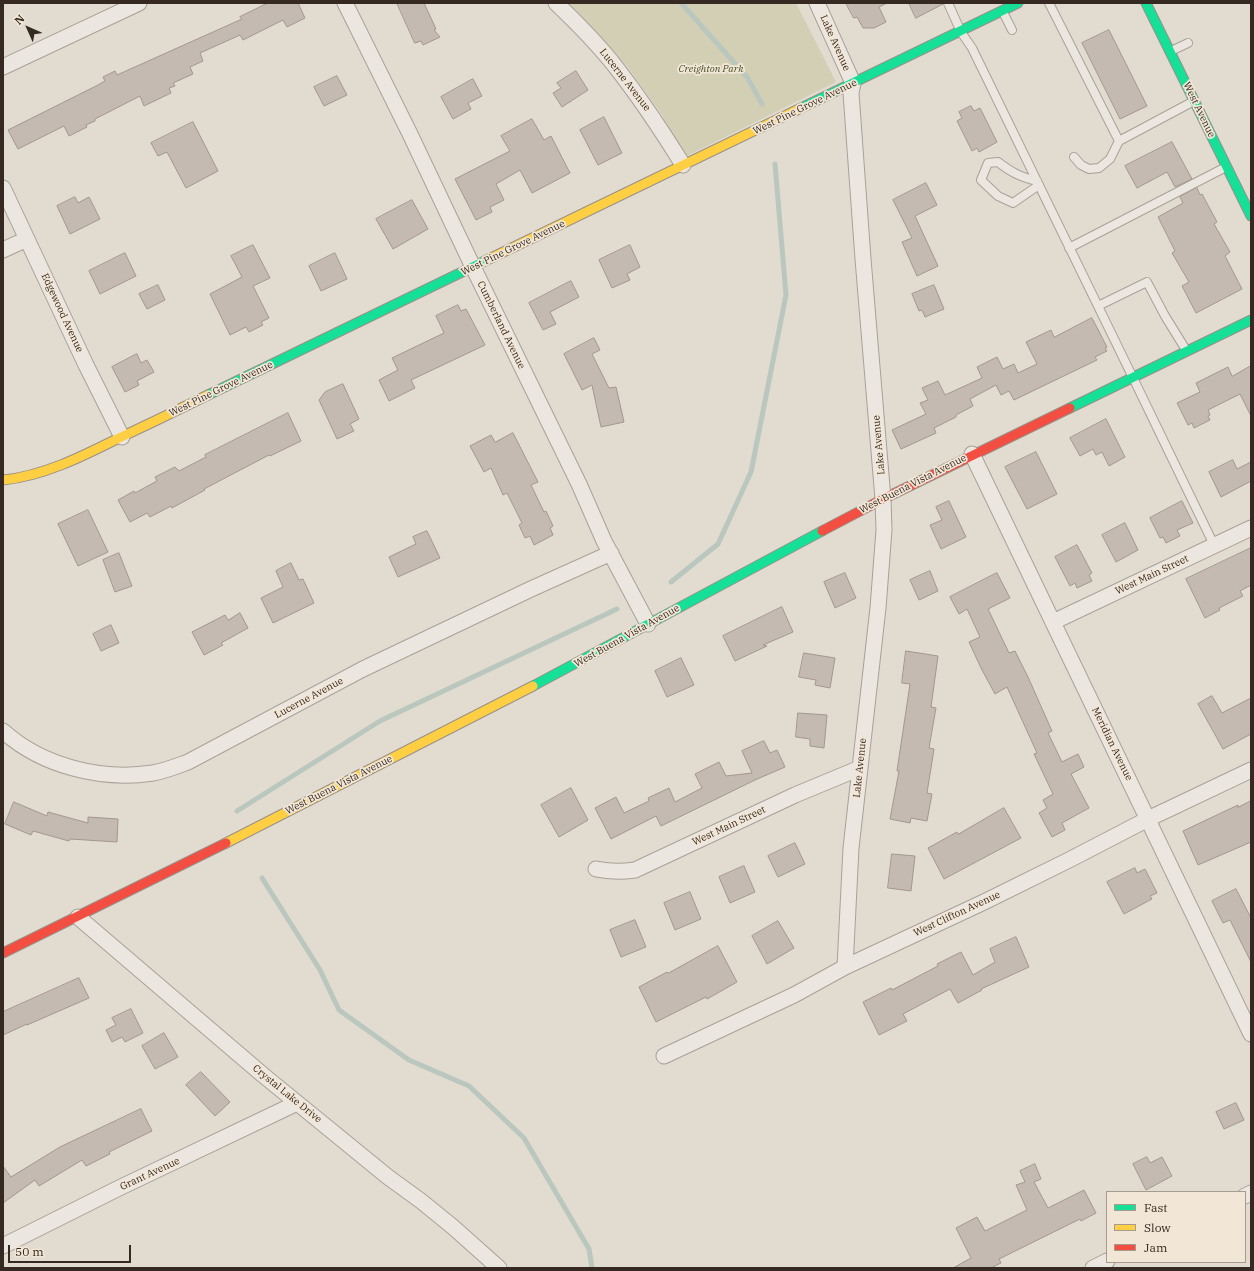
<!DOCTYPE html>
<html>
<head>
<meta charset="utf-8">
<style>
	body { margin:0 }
	#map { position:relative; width:1254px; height:1271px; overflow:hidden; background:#e2dbd0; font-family:"IBM Plex Serif",serif }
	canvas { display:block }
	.frame { position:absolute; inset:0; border:4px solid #362921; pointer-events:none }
	.legend { position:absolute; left:1106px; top:1191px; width:140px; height:72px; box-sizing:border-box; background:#f2e7d7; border:1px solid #a79b8e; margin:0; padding:5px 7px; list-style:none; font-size:12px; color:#362921 }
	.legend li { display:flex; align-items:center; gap:8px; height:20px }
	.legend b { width:20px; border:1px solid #a79b8e }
	.north { position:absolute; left:8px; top:8px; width:40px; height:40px; -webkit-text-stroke:3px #f2e7d7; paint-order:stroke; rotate:315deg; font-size:11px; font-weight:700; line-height:16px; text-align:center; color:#362921 }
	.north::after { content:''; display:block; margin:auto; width:14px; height:18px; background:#362921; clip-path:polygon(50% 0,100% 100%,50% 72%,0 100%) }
	.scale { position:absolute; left:8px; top:1245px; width:123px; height:18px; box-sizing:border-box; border:2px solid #362921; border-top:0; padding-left:5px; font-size:12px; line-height:14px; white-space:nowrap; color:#362921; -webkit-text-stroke:3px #f2e7d7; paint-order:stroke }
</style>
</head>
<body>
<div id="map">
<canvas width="1254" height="1271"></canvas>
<div class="frame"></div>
<ul class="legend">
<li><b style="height:5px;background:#16e098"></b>Fast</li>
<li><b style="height:5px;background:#ffcf43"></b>Slow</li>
<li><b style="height:5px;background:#f24e42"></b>Jam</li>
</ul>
<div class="north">N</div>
<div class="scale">50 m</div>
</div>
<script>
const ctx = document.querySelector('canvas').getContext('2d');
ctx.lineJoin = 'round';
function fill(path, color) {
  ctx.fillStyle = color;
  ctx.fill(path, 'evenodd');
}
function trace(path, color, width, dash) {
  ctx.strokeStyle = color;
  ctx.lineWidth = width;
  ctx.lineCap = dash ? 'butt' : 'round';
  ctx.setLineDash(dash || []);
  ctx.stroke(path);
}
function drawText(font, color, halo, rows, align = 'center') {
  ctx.font = font + ' "IBM Plex Serif",serif';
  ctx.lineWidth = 3.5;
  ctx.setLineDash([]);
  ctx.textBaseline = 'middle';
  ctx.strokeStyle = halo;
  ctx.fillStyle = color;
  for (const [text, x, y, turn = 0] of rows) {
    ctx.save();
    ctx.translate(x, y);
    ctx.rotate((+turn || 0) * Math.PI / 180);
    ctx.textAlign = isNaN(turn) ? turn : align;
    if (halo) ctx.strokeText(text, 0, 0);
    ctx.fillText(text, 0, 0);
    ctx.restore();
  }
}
fill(new Path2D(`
	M 566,3 L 796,3 L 836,82 L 685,157 L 662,115 L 627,66 Z`), '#d3cfb4');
trace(new Path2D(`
	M 681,3 L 747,77 L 762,104
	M 671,582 L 718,544 L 751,472 L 786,295 L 775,164
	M 237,811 L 380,721 L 617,609
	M 262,878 L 320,970 L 339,1010 L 409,1060 L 469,1086 L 524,1138 L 589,1249 L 592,1268`), '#bac7be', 5);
const building = new Path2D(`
	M 268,3 L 298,3 L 305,18 L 287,27 L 283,20 L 243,40 L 240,35 L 200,53 L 203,61 L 190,67 L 193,74 L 173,83 L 175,86 L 169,88 L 171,93 L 144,106 L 140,96 L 95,119 L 95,121 L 86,125 L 87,127 L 69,136 L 64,126 L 18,149 L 8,130 L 98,85 L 105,81 L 103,77 L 115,71 L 117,75 L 242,19 L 240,17 Z
	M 397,3 L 424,3 L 436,29 L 434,30 L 440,37 L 423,45 L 421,41 L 415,43 Z
	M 846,3 L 887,3 L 879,7 L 886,22 L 874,28 L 863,28 L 857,17 L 854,18 Z
	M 909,3 L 943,3 L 943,4 L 916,18 Z
	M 1109,30 L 1147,106 L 1120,119 L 1082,43 Z
	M 576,71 L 588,90 L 562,107 L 553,93 L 561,88 L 557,83 Z
	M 337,76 L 347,95 L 324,106 L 314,87 Z
	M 473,79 L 482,96 L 468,103 L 471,109 L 453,119 L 441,97 Z
	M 971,106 L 974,111 L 980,108 L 997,142 L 979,152 L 977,148 L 972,151 L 957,121 L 962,118 L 959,112 Z
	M 604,117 L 622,153 L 598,165 L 580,130 Z
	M 532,119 L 544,140 L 551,136 L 570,173 L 532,193 L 520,170 L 496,184 L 504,200 L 490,207 L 492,212 L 476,220 L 455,179 L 510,151 L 501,136 Z
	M 193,122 L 218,171 L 186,188 L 167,152 L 158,156 L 151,143 Z
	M 1172,142 L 1192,179 L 1175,187 L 1167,172 L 1137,188 L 1125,166 Z
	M 926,183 L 937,205 L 915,216 L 938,266 L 917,276 L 902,242 L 912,238 L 893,200 Z
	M 1197,188 L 1200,195 L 1202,194 L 1217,222 L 1214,224 L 1230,252 L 1225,256 L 1242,289 L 1196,313 L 1182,286 L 1189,282 L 1172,253 L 1175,251 L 1158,217 L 1183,203 L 1180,197 Z
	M 75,197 L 78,203 L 89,197 L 100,219 L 70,234 L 57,206 Z
	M 412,200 L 428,229 L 393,249 L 376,219 Z
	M 253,245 L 270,278 L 253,286 L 269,318 L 261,322 L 263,325 L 249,332 L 246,327 L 230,335 L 210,294 L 242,277 L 231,256 Z
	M 630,245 L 640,267 L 627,274 L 630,280 L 612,288 L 599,260 Z
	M 125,253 L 136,276 L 100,294 L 89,271 Z
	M 335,253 L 347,279 L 321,291 L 309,266 Z
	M 571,281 L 579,297 L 550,312 L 556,324 L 543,330 L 529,303 Z
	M 158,285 L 165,300 L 147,309 L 139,294 Z
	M 934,285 L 944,309 L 925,317 L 922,310 L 919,311 L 912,294 Z
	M 458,305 L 461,311 L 466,309 L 485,345 L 411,380 L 415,388 L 389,401 L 379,380 L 398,370 L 392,358 L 444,333 L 436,316 Z
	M 1092,318 L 1107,347 L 1105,348 L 1107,351 L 1095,357 L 1097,360 L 1014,400 L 1009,391 L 1001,395 L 996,385 L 970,399 L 973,406 L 956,415 L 956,417 L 934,428 L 936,433 L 901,449 L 892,430 L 926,414 L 920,403 L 928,400 L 922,388 L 938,381 L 945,395 L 982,378 L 977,367 L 997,357 L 1003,369 L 1014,364 L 1018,373 L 1037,364 L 1026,342 L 1051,330 L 1054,337 Z
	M 594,338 L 600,350 L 592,354 L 609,388 L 616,387 L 624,422 L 601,427 L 592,385 L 582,390 L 564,354 Z
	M 137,354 L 141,363 L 147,360 L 154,372 L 137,381 L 139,385 L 125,392 L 112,367 Z
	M 1251,366 L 1251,416 L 1240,394 L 1208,410 L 1210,415 L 1208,416 L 1210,420 L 1194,428 L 1192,423 L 1188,425 L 1177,403 L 1200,392 L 1196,383 L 1228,367 L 1232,376 Z
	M 343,384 L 359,419 L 350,424 L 354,431 L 337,439 L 319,400 L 325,392 Z
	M 288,413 L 301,441 L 270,456 L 269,455 L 204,489 L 205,490 L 172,508 L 171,506 L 150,517 L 147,513 L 130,522 L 118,500 L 134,491 L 135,493 L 157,481 L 155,477 L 175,467 L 179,471 L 206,457 L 205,455 Z
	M 1106,419 L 1125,457 L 1109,466 L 1102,452 L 1096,455 L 1093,449 L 1080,456 L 1070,438 Z
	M 513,433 L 538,482 L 531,485 L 544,512 L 546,511 L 553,526 L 550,528 L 553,535 L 534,545 L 530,536 L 525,538 L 519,525 L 522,523 L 507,493 L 503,495 L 491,468 L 484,472 L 470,446 L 491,435 L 495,442 Z
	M 1036,452 L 1057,494 L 1027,509 L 1005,467 Z
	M 1233,460 L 1237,469 L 1251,462 L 1251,481 L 1221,497 L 1209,472 Z
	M 949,501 L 966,537 L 941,549 L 930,525 L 942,520 L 936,507 Z
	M 1182,501 L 1193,523 L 1177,530 L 1180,536 L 1166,543 L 1163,537 L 1160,538 L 1150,518 Z
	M 88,510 L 108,552 L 78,566 L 58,524 Z
	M 1125,523 L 1138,550 L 1116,562 L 1102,535 Z
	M 427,531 L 440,558 L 398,577 L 389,557 L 416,544 L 413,537 Z
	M 1077,545 L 1092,573 L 1089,575 L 1092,581 L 1077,588 L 1075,583 L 1070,586 L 1055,557 Z
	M 1251,548 L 1251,585 L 1240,591 L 1243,596 L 1219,608 L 1220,610 L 1205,618 L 1186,579 Z
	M 119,553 L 132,586 L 115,592 L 103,560 Z
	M 291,563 L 299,580 L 303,579 L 314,603 L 273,623 L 261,598 L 283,587 L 276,571 Z
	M 930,571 L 938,591 L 919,600 L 910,580 Z
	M 845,573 L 856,598 L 835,608 L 824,582 Z
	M 997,573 L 1010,598 L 988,609 L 1009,653 L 1015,651 L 1028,677 L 1052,731 L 1048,733 L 1062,762 L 1078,754 L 1084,767 L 1071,774 L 1089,808 L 1062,823 L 1065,830 L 1052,837 L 1039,813 L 1047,808 L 1043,800 L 1053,794 L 1034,754 L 1037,753 L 1007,687 L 995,694 L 981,668 L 969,642 L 980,637 L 967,609 L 959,614 L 950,597 Z
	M 782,607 L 793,632 L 763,645 L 767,646 L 735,661 L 723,636 Z
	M 240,613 L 248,628 L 221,643 L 223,645 L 204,655 L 192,632 L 225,615 L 228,620 Z
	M 111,625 L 119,643 L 101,651 L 93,634 Z
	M 906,651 L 938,656 L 931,707 L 936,708 L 929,748 L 934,749 L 927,793 L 932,794 L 927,821 L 911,818 L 910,823 L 890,819 L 899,771 L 897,771 L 910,684 L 902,683 Z
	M 804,653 L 835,658 L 830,688 L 815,685 L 816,680 L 799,677 Z
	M 681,658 L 694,685 L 667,697 L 655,671 Z
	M 1212,696 L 1222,713 L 1251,698 L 1251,734 L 1223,749 L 1198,704 Z
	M 798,713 L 827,715 L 824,748 L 810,746 L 810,739 L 796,737 Z
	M 764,741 L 770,753 L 777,750 L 785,767 L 755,780 L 661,826 L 656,816 L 611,839 L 595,808 L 616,797 L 624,813 L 649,801 L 648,798 L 669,788 L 675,802 L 702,788 L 695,774 L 719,762 L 726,776 L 752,773 L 742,751 Z
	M 571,788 L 588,820 L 559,837 L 541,805 Z
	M 1251,801 L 1251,842 L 1198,865 L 1183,831 L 1238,805 L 1238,807 Z
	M 14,802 L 47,816 L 48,812 L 88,823 L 88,817 L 118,819 L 117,842 L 70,839 L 69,841 L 33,831 L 31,835 L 5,824 Z
	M 1004,808 L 1021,838 L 944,879 L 928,848 L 957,832 L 958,834 Z
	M 795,843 L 805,864 L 778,877 L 768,856 Z
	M 892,854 L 915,856 L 911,891 L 888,888 Z
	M 744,866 L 755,892 L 730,903 L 719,877 Z
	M 1135,868 L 1137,873 L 1145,869 L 1157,893 L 1150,896 L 1152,899 L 1124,914 L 1107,882 Z
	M 1236,889 L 1251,918 L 1251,962 L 1230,920 L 1223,923 L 1212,901 Z
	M 690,892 L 701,919 L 675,930 L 664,903 Z
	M 635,920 L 646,947 L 621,957 L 610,930 Z
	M 778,921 L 794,948 L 767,964 L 752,936 Z
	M 1016,937 L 1029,967 L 981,989 L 982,990 L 958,1003 L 950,989 L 903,1014 L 907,1021 L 879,1035 L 863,1002 L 891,988 L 892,990 L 938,966 L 937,964 L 961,952 L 973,975 L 995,962 L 990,949 Z
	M 718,946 L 737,982 L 707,999 L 706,997 L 656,1022 L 639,987 L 667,972 L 668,973 Z
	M 79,978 L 89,998 L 27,1025 L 27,1024 L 3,1035 L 3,1012 Z
	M 131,1009 L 143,1033 L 125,1042 L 122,1037 L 112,1042 L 106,1030 L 116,1025 L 112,1018 Z
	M 164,1033 L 178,1057 L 155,1069 L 142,1046 Z
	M 201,1072 L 230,1102 L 215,1116 L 186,1085 Z
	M 1236,1103 L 1244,1120 L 1224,1129 L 1216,1112 Z
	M 141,1109 L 152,1131 L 109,1152 L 110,1154 L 86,1166 L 82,1160 L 39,1186 L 35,1180 L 3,1203 L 3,1166 L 11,1177 L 60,1147 Z
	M 1147,1157 L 1150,1163 L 1162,1157 L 1172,1176 L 1146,1190 L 1133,1164 Z
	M 1035,1164 L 1041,1179 L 1034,1182 L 1048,1208 L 1084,1190 L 1096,1213 L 1081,1221 L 1080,1219 L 999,1259 L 1001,1263 L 991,1268 L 953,1268 L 971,1258 L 956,1228 L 977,1217 L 985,1231 L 1027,1210 L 1016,1185 L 1025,1182 L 1020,1171 Z`);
fill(building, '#c5bab1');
trace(building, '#a2978f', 1);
const lane = new Path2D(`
	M 948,3 L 961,32 L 972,48 C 1053,214 1134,379 1214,545
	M 1049,3 L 1119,141 L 1194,101
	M 1003,12 L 1012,30
	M 1171,51 L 1188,43
	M 1074,157 L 1081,165 L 1089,169 L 1099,168 L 1110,159 L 1119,141
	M 1037,181 C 1020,177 1011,172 998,162 L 988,163 L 981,180 L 998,196 L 1013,203 L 1039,185
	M 1069,248 L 1226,167
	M 1098,306 L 1147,282 L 1165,316 L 1186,350`);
const street = new Path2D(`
	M 345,3 L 410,134 L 473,267 L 579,484 L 604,541 L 648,624
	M 556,3 C 577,23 597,43 615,66 C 640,98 662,131 683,165
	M 817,3 L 853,83 L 851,93 L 863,259 L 883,499 L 884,530 L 878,608 L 851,848 L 845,967
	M 3,67 L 139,3
	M 3,188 L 86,365 L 122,437
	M 3,250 L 27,239
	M 972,454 L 1251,1034
	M 1053,622 L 1251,528
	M 3,731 C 42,766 101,781 153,773 C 165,771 177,766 188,762 L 363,669 L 531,589 L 611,553
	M 596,869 C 610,872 621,872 635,870 L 795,795 L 860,768
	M 78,917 L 263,1075 L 388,1177 L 421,1201 L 453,1227 L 499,1268
	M 664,1056 L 794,995 L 845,967 L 984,902 L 1069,860 L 1148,819 L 1251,770
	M 1245,1196 L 1251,1193
	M 3,1246 L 119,1188 L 297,1103
	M 1093,1268 L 1107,1261`);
const fast = new Path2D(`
	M 1146,3 L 1251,216
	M 801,108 L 1018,3
	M 208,395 L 491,258
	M 1070,408 L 1251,320
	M 533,686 L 822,531`);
const slow = new Path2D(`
	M 491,258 L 801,108
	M 3,480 C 43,476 81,457 117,439 C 147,425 178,410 208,395
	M 226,843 L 533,686`);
const jam = new Path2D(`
	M 822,531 L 883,499 L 1070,408
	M 3,953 L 226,843`);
trace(lane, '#a8a199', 10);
trace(street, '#a8a199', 17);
trace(fast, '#989088', 11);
trace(slow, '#989088', 11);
trace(jam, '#989088', 11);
trace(lane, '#ebe7e0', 8);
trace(street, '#ebe7e0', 15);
trace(fast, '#16e098', 9);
trace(slow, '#ffcf43', 9);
trace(jam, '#f24e42', 9);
drawText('10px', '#362921', '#f2e7d7', [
	["Lake Avenue",835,43,66],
	["Lucerne Avenue",625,80,52],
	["West Pine Grove Avenue",805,107,-26],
	["West Avenue",1199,110,64],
	["West Pine Grove Avenue",513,248,-26],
	["Edgewood Avenue",62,313,65],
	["Cumberland Avenue",501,325,64],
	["West Pine Grove Avenue",221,389,-26],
	["Lake Avenue",879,445,-95],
	["West Buena Vista Avenue",913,484,-27],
	["West Main Street",1152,575,-25],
	["West Buena Vista Avenue",627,636,-29],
	["Lucerne Avenue",309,698,-28],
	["Meridian Avenue",1112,744,64],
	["Lake Avenue",860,768,-84],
	["West Buena Vista Avenue",339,785,-27],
	["West Main Street",729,826,-25],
	["West Clifton Avenue",957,914,-25],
	["Crystal Lake Drive",287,1094,39],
	["Grant Avenue",150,1174,-25]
]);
drawText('italic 10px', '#4a502a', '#f2e7d7', [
	["Creighton Park",711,69]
]);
</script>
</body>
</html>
